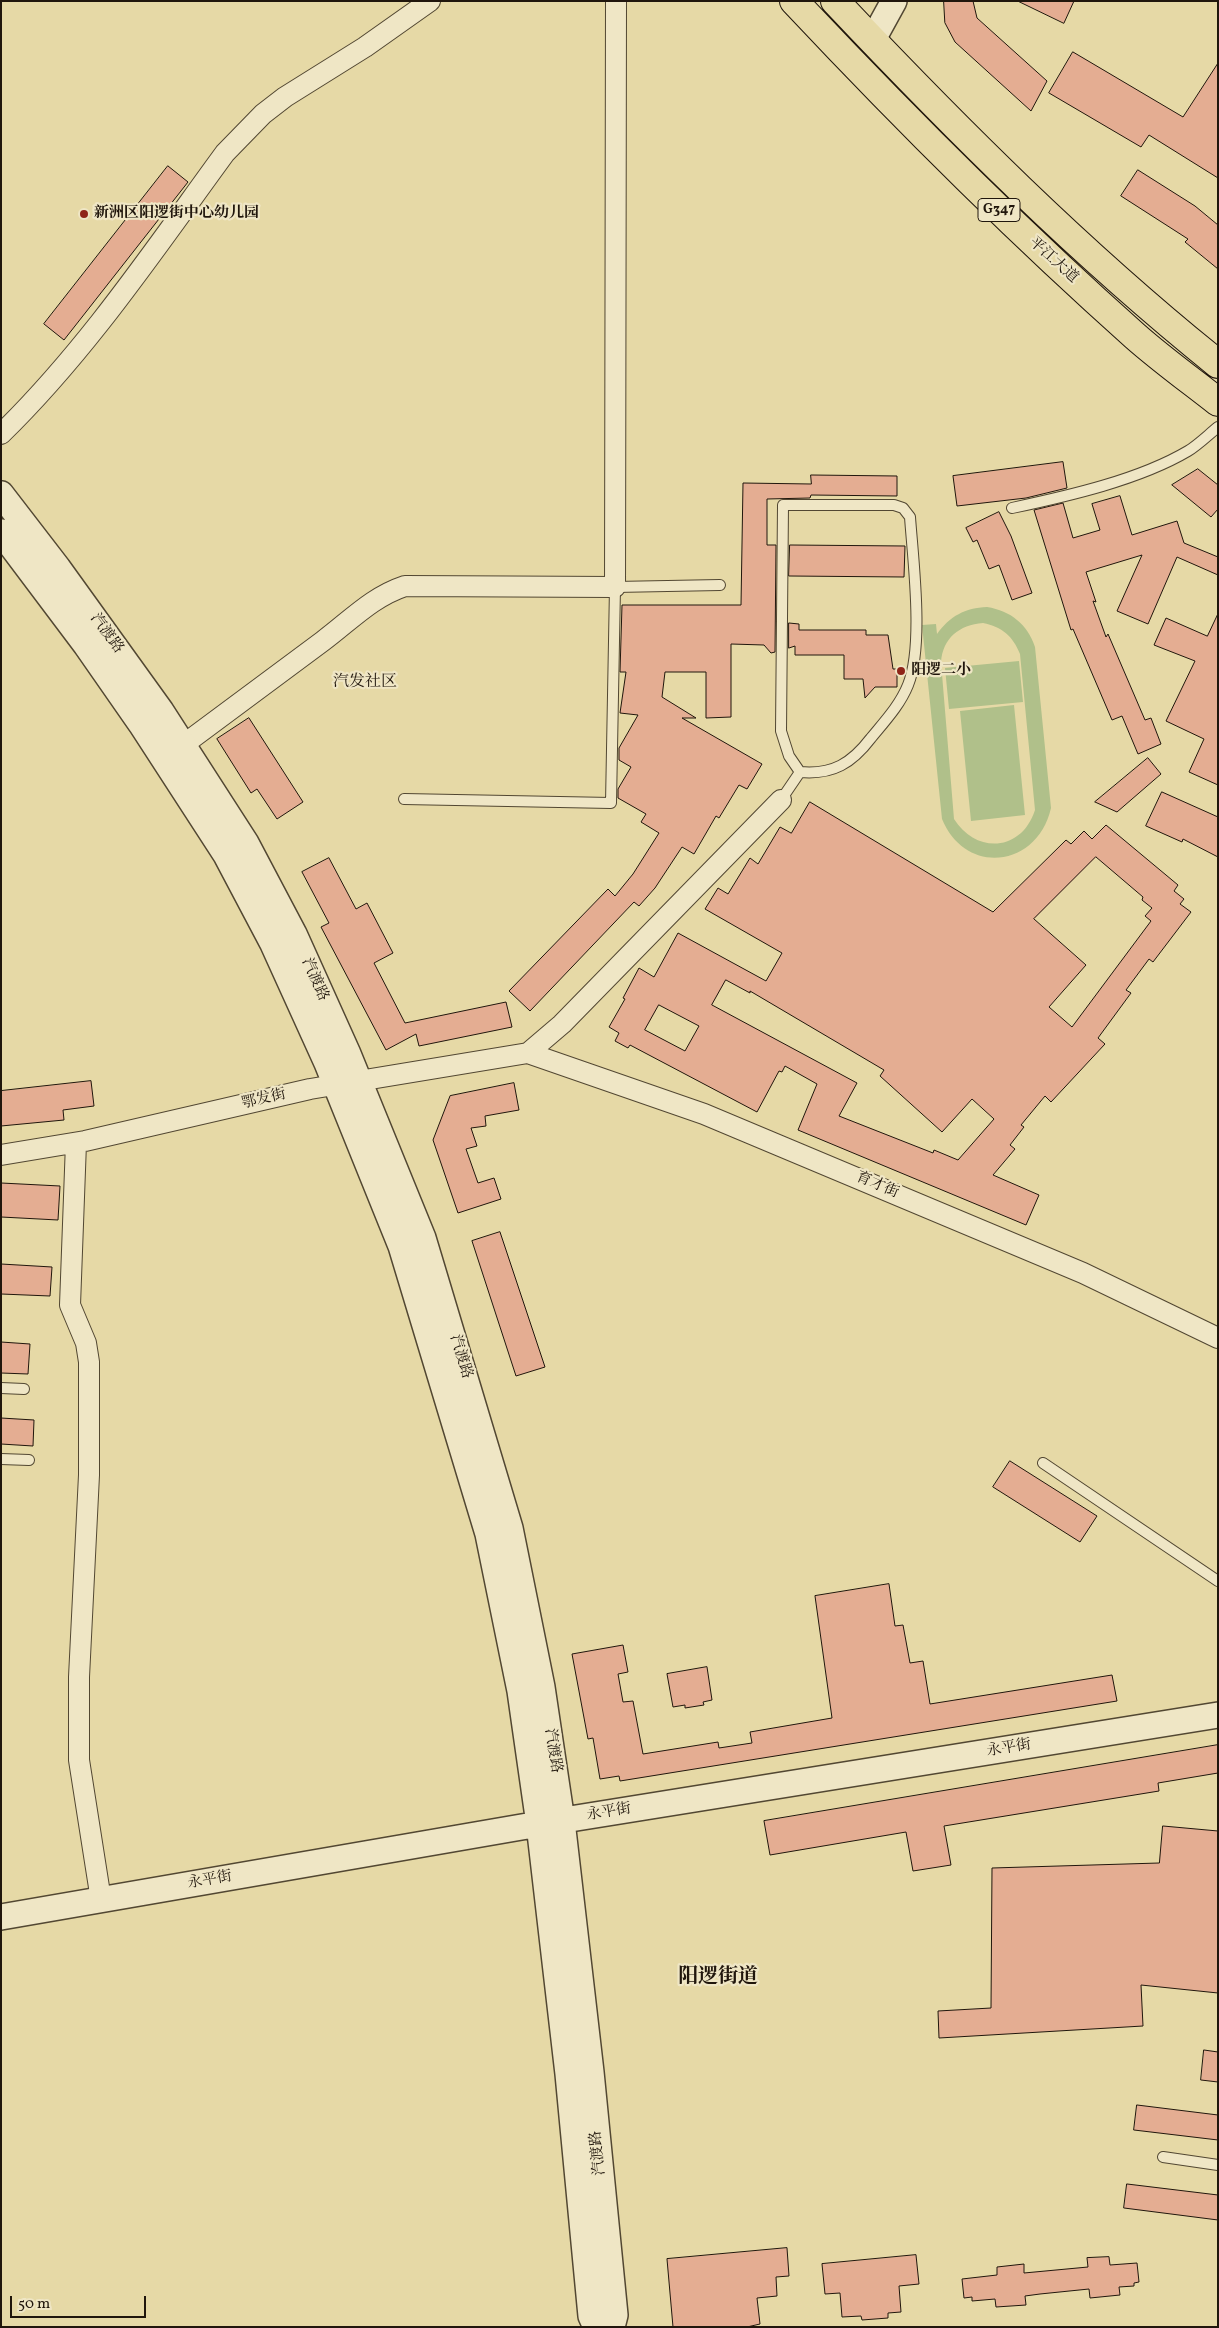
<!DOCTYPE html>
<html>
<head>
<meta charset="utf-8">
<style>
	body { margin:0 }
	#map { position:relative; width:1219px; height:2328px; overflow:hidden; background:#e6d9a6; font-family:Vollkorn,serif }
	canvas { display:block }
	.frame { position:absolute; inset:0; border:2px solid #20160c; pointer-events:none }
	.scale { position:absolute; left:10px; top:2296px; width:136px; height:22px; box-sizing:border-box; border:2px solid #20160c; border-top:0; padding-left:6px; font-size:15px; line-height:18px; white-space:nowrap; color:#20160c; -webkit-text-stroke:4px #efe6c5; paint-order:stroke }
</style>
</head>
<body>
<div id="map">
<canvas width="1219" height="2328"></canvas>
<div class="frame"></div>
<div class="scale">50 m</div>
</div>
<script>
const ctx = document.querySelector('canvas').getContext('2d');
ctx.lineJoin = 'round';
function fill(path, color) {
  ctx.fillStyle = color;
  ctx.fill(path, 'evenodd');
}
function trace(path, color, width, dash) {
  ctx.strokeStyle = color;
  ctx.lineWidth = width;
  ctx.lineCap = dash ? 'butt' : 'round';
  ctx.setLineDash(dash || []);
  ctx.stroke(path);
}
function drawText(font, color, halo, rows, align = 'center') {
  ctx.font = font + ' Vollkorn,"Noto Serif SC",serif';
  ctx.lineWidth = 4.5;
  ctx.setLineDash([]);
  ctx.textBaseline = 'middle';
  ctx.strokeStyle = halo;
  ctx.fillStyle = color;
  for (const [text, x, y, turn = 0] of rows) {
    ctx.save();
    ctx.translate(x, y);
    ctx.rotate((+turn || 0) * Math.PI / 180);
    ctx.textAlign = isNaN(turn) ? turn : align;
    if (halo) ctx.strokeText(text, 0, 0);
    ctx.fillText(text, 0, 0);
    ctx.restore();
  }
}
fill(new Path2D(`
	M 987,607 C 1011,611 1027,624 1035,647 L 1051,808 C 1038,867 966,877 942,819 L 922,625 L 936,624 L 937,634 C 950,616 965,608 987,607 ZM 983,623 C 1002,627 1013,636 1020,654 L 1035,810 C 1022,851 977,855 954,819 L 941,662 C 943,638 959,625 983,623 Z
	M 1019,661 L 1023,702 L 949,709 L 945,668 Z
	M 1014,705 L 1025,815 L 971,821 L 960,711 Z`), '#b0c08a');
const building = new Path2D(`
	M 944,1 L 973,1 L 977,18 L 1047,81 L 1031,111 L 955,42 L 945,23 Z
	M 1018,1 L 1074,1 L 1064,23 Z
	M 1073,52 L 1183,117 L 1218,63 L 1218,178 L 1149,135 L 1141,147 L 1049,93 Z
	M 168,166 L 188,182 L 64,340 L 44,324 Z
	M 1138,170 L 1195,206 L 1218,225 L 1218,269 L 1185,242 L 1188,239 L 1121,196 Z
	M 1063,462 L 1067,488 L 1026,498 L 957,506 L 953,476 Z
	M 1198,469 L 1218,485 L 1218,509 L 1211,517 L 1172,485 Z
	M 811,475 L 897,476 L 897,496 L 811,495 L 810,498 L 767,499 L 767,545 L 776,545 L 775,652 L 771,653 L 764,645 L 731,644 L 731,717 L 706,718 L 706,672 L 665,672 L 662,697 L 696,718 L 682,718 L 762,764 L 747,789 L 739,785 L 719,818 L 716,816 L 694,854 L 682,847 L 655,888 L 639,906 L 634,902 L 530,1011 L 509,991 L 608,889 L 615,896 L 633,874 L 659,833 L 641,822 L 646,814 L 618,798 L 618,789 L 631,767 L 619,760 L 619,748 L 638,715 L 620,713 L 626,672 L 620,672 L 622,605 L 741,605 L 743,483 L 811,484 Z
	M 1120,496 L 1132,535 L 1177,521 L 1184,543 L 1218,557 L 1218,575 L 1177,557 L 1148,624 L 1117,611 L 1142,555 L 1086,572 L 1096,602 L 1093,601 L 1106,637 L 1108,634 L 1145,720 L 1151,718 L 1161,744 L 1138,754 L 1122,716 L 1112,720 L 1073,629 L 1071,630 L 1034,510 L 1063,503 L 1073,538 L 1100,530 L 1092,504 Z
	M 999,512 L 1011,536 L 1032,593 L 1012,600 L 999,565 L 989,569 L 977,540 L 973,542 L 966,528 Z
	M 790,545 L 905,546 L 904,577 L 789,576 Z
	M 1218,614 L 1218,785 L 1189,772 L 1204,739 L 1166,721 L 1195,661 L 1154,645 L 1166,618 L 1207,636 Z
	M 789,623 L 799,624 L 799,630 L 866,630 L 866,635 L 888,635 L 893,669 L 897,669 L 897,687 L 875,687 L 865,698 L 863,679 L 844,679 L 844,655 L 795,655 L 795,646 L 789,648 Z
	M 249,718 L 303,802 L 277,819 L 257,789 L 251,793 L 217,739 Z
	M 1148,758 L 1161,774 L 1117,812 L 1095,802 Z
	M 1162,792 L 1218,817 L 1218,857 L 1183,839 L 1182,842 L 1146,826 Z
	M 810,802 L 993,912 L 1066,840 L 1071,844 L 1084,831 L 1092,839 L 1106,825 L 1178,885 L 1174,891 L 1184,899 L 1180,904 L 1191,912 L 1153,962 L 1149,959 L 1126,990 L 1131,993 L 1098,1038 L 1105,1044 L 1051,1102 L 1045,1096 L 1021,1125 L 1024,1127 L 1010,1145 L 1015,1149 L 993,1175 L 1039,1195 L 1026,1225 L 798,1130 L 817,1084 L 785,1066 L 782,1072 L 779,1071 L 757,1112 L 630,1045 L 628,1048 L 615,1041 L 619,1033 L 609,1027 L 625,999 L 623,998 L 639,968 L 654,977 L 678,933 L 766,981 L 782,953 L 705,909 L 718,888 L 728,894 L 750,858 L 758,864 L 780,827 L 791,833 ZM 1096,857 L 1143,897 L 1142,900 L 1152,908 L 1145,916 L 1151,921 L 1072,1027 L 1049,1007 L 1086,965 L 1034,919 ZM 726,980 L 750,993 L 750,991 L 884,1070 L 880,1076 L 942,1132 L 972,1099 L 994,1119 L 958,1160 L 934,1150 L 933,1153 L 839,1116 L 857,1083 L 712,1005 ZM 659,1005 L 699,1026 L 685,1051 L 645,1030 Z
	M 329,858 L 356,909 L 367,903 L 393,953 L 374,963 L 405,1023 L 506,1002 L 512,1027 L 419,1046 L 416,1034 L 386,1050 L 321,927 L 329,923 L 302,872 Z
	M 91,1081 L 94,1106 L 63,1110 L 64,1120 L 1,1126 L 1,1091 Z
	M 514,1083 L 519,1110 L 485,1116 L 486,1126 L 471,1128 L 477,1146 L 466,1149 L 478,1183 L 494,1178 L 501,1199 L 458,1213 L 433,1140 L 450,1096 Z
	M 1,1183 L 60,1186 L 58,1220 L 1,1217 Z
	M 500,1232 L 545,1367 L 516,1376 L 472,1241 Z
	M 1,1264 L 52,1267 L 50,1296 L 1,1294 Z
	M 1,1342 L 30,1344 L 28,1374 L 1,1373 Z
	M 1,1418 L 34,1420 L 33,1446 L 1,1444 Z
	M 1010,1461 L 1097,1516 L 1080,1542 L 993,1487 Z
	M 889,1584 L 895,1626 L 903,1625 L 910,1663 L 923,1661 L 930,1704 L 1112,1675 L 1117,1701 L 620,1781 L 619,1776 L 600,1779 L 593,1738 L 588,1739 L 572,1654 L 623,1645 L 628,1672 L 618,1674 L 623,1702 L 633,1701 L 643,1754 L 718,1742 L 719,1748 L 752,1743 L 750,1732 L 832,1718 L 815,1596 Z
	M 707,1667 L 712,1700 L 703,1702 L 704,1705 L 685,1708 L 685,1705 L 673,1707 L 667,1674 Z
	M 1218,1745 L 1218,1773 L 1158,1783 L 1159,1791 L 944,1826 L 951,1865 L 913,1871 L 906,1832 L 770,1855 L 764,1821 Z
	M 1163,1826 L 1218,1831 L 1218,1993 L 1141,1985 L 1143,2026 L 939,2038 L 938,2011 L 991,2008 L 992,1868 L 1159,1863 Z
	M 1204,2050 L 1218,2052 L 1218,2082 L 1201,2080 Z
	M 1137,2105 L 1218,2115 L 1218,2140 L 1134,2130 Z
	M 1127,2184 L 1218,2195 L 1218,2220 L 1124,2208 Z
	M 787,2248 L 789,2276 L 776,2277 L 777,2296 L 757,2298 L 760,2324 L 747,2327 L 673,2327 L 667,2259 Z
	M 916,2255 L 919,2284 L 899,2286 L 901,2312 L 888,2313 L 888,2318 L 862,2320 L 861,2316 L 842,2317 L 840,2293 L 825,2294 L 822,2264 Z
	M 1109,2257 L 1110,2265 L 1137,2263 L 1139,2282 L 1134,2283 L 1134,2286 L 1119,2287 L 1120,2295 L 1090,2298 L 1089,2289 L 1040,2294 L 1025,2296 L 1026,2305 L 996,2307 L 995,2299 L 972,2301 L 972,2297 L 964,2298 L 962,2279 L 997,2275 L 997,2267 L 1024,2264 L 1024,2273 L 1088,2267 L 1087,2258 Z`);
fill(building, '#e4ad92');
trace(building, '#20160c', 1);
const service = new Path2D(`
	M 783,505 L 894,505 L 903,508 L 910,517 C 913,560 924,646 908,685 C 900,705 885,721 871,738 C 852,763 833,775 800,772 L 789,756 L 781,731 Z
	M 1012,508 C 1068,496 1139,480 1188,451 C 1198,445 1208,435 1218,427
	M 404,799 L 611,803 L 615,587 L 720,585
	M 781,800 L 800,772
	M 1,1388 L 24,1389
	M 1,1459 L 29,1460
	M 1043,1463 L 1218,1581
	M 1163,2157 L 1218,2165`);
const minor = new Path2D(`
	M 1,434 C 87,350 154,250 225,153 L 263,114 L 285,97 L 365,47 L 430,1
	M 183,745 C 230,710 277,675 323,641 C 351,620 372,597 405,586 L 615,587 L 616,1
	M 528,1053 L 562,1024 L 781,800
	M 76,1143 L 70,1305 L 86,1343 L 89,1362 L 89,1475 L 79,1677 L 79,1760 L 101,1900
	M 1,1155 L 85,1141 L 310,1089 L 528,1053 L 704,1114 L 1083,1273 L 1218,1338`);
const tertiary = new Path2D(`
	M 872,41 L 894,1
	M 1,494 L 58,568 L 161,711 L 246,843 L 294,934 L 348,1054 L 423,1238 L 510,1528 L 542,1687 L 562,1821 L 591,2072 L 615,2315 L 612,2327
	M 1,532 L 86,645 L 141,724 L 226,855 L 273,944 L 327,1063 L 401,1246 L 488,1534 L 520,1691 L 539,1824 L 568,2074 L 591,2316 L 596,2327
	M 1,1917 L 539,1824 L 1218,1715`);
const trunk = new Path2D(`
	M 794,1 C 903,117 1016,230 1135,336 C 1161,359 1190,380 1218,402
	M 835,1 C 956,129 1081,254 1218,364`);
trace(service, '#524732', 12);
trace(minor, '#524732', 22);
trace(tertiary, '#524732', 28);
trace(trunk, '#20160c', 30);
trace(service, '#efe6c5', 10);
trace(minor, '#efe6c5', 20);
trace(tertiary, '#efe6c5', 25);
trace(trunk, '#e6d9a6', 28);
for (const [x, y, r, color] of [
	[84,214,5,"#8f2418"],
	[901,671,5,"#8f2418"]
]) {
  const dot = new Path2D();
  dot.arc(x, y, r, 0, 2 * Math.PI);
  ctx.fillStyle = color;
  ctx.fill(dot);
  trace(dot, '#efe6c5', 2);
}
for (const [x, y, w] of [
	[999,210,42]
]) {
  const box = new Path2D();
  box.roundRect(x - w / 2, y - 11.5, w, 23, 4);
  ctx.fillStyle = '#efe6c5';
  ctx.fill(box);
  trace(box, '#20160c', 1);
}
drawText('bold 14px', '#20160c', null, [
	["G347",999,210]
]);
drawText('bold 15px', '#20160c', '#efe6c5', [
	["新洲区阳逻街中心幼儿园",94,214],
	["阳逻二小",911,671]
], 'left');
drawText('15px', '#20160c', '#efe6c5', [
	["平江大道",1053,261,42],
	["汽渡路",106,634,54],
	["汽渡路",314,980,66],
	["鄂发街",264,1100,-13],
	["育才街",877,1186,23],
	["汽渡路",460,1357,73],
	["永平街",1009,1749,-9],
	["汽渡路",552,1751,81],
	["永平街",609,1813,-9],
	["永平街",210,1881,-10],
	["汽渡路",599,2153,-96]
]);
drawText('16px', '#20160c', '#efe6c5', [
	["汽发社区",365,683]
]);
drawText('bold 20px', '#20160c', '#efe6c5', [
	["阳逻街道",718,1978]
]);
</script>
</body>
</html>
